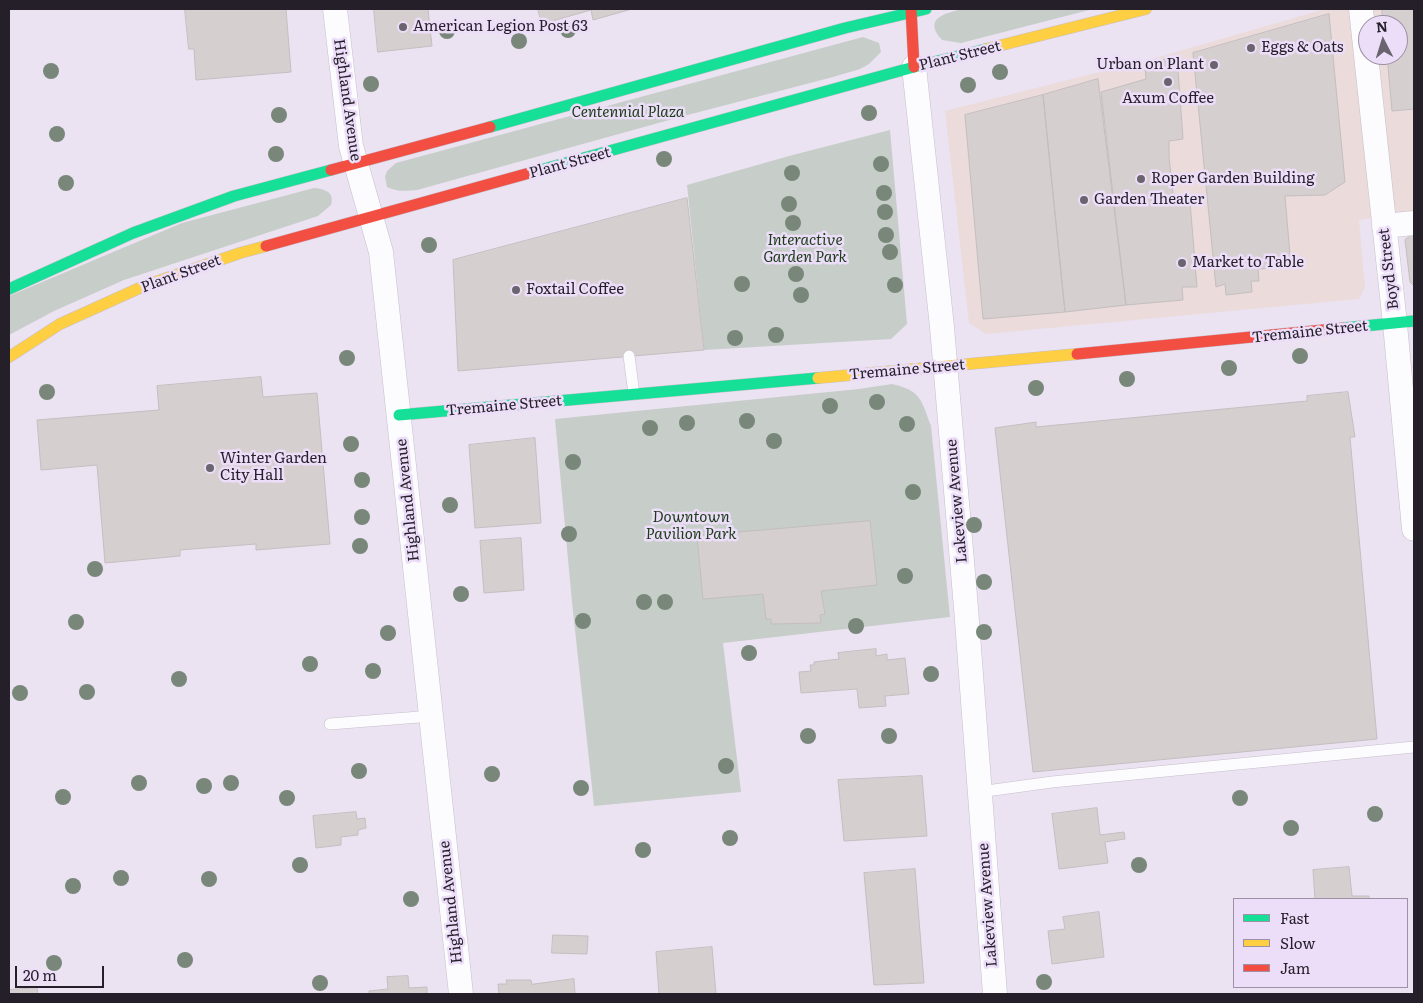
<!DOCTYPE html>
<html>
<head>
<meta charset="utf-8">
<style>
	body { margin:0 }
	#map { position:relative; width:1423px; height:1003px; overflow:hidden; background:#ebe3f2; font-family:Literata,serif }
	canvas { display:block }
	.frame { position:absolute; inset:0; border:10px solid #241f29; pointer-events:none }
	.legend { position:absolute; left:1233px; top:898px; width:175px; height:90px; box-sizing:border-box; background:#ecddf8; border:1px solid #9c91a5; margin:0; padding:6px 9px; list-style:none; font-size:15px; color:#241f29 }
	.legend li { display:flex; align-items:center; gap:10px; height:25px }
	.legend b { width:25px; border:1px solid #9c91a5 }
	.north { position:absolute; left:1358px; top:15px; width:50px; height:50px; box-sizing:border-box; background:#ecddf8; border:1px solid #9c91a5; border-radius:50%; rotate:355deg; font-size:14px; font-weight:700; line-height:20px; text-align:center; color:#241f29 }
	.north::after { content:''; display:block; margin:auto; width:18px; height:22px; background:#6a646f; clip-path:polygon(50% 0,100% 100%,50% 72%,0 100%) }
	.scale { position:absolute; left:15px; top:966px; width:89px; height:22px; box-sizing:border-box; border:2px solid #241f29; border-top:0; padding-left:6px; font-size:15px; line-height:18px; white-space:nowrap; color:#241f29; -webkit-text-stroke:4px #ecddf8; paint-order:stroke }
</style>
</head>
<body>
<div id="map">
<canvas width="1423" height="1003"></canvas>
<div class="frame"></div>
<ul class="legend">
<li><b style="height:6px;background:#16e098"></b>Fast</li>
<li><b style="height:6px;background:#ffcf43"></b>Slow</li>
<li><b style="height:6px;background:#f24e42"></b>Jam</li>
</ul>
<div class="north">N</div>
<div class="scale">20 m</div>
</div>
<script>
const ctx = document.querySelector('canvas').getContext('2d');
ctx.lineJoin = 'round';
function fill(path, color) {
  ctx.fillStyle = color;
  ctx.fill(path, 'evenodd');
}
function trace(path, color, width, dash) {
  ctx.strokeStyle = color;
  ctx.lineWidth = width;
  ctx.lineCap = dash ? 'butt' : 'round';
  ctx.setLineDash(dash || []);
  ctx.stroke(path);
}
function drawText(font, color, halo, rows, align = 'center') {
  ctx.font = font + ' Literata,serif';
  ctx.lineWidth = 5;
  ctx.setLineDash([]);
  ctx.textBaseline = 'middle';
  ctx.strokeStyle = halo;
  ctx.fillStyle = color;
  for (const [text, x, y, turn = 0] of rows) {
    ctx.save();
    ctx.translate(x, y);
    ctx.rotate((+turn || 0) * Math.PI / 180);
    ctx.textAlign = isNaN(turn) ? turn : align;
    if (halo) ctx.strokeText(text, 0, 0);
    ctx.fillText(text, 0, 0);
    ctx.restore();
  }
}
fill(new Path2D(`
	M 1325,9 L 1414,9 L 1414,212 L 1359,220 L 1365,287 L 1359,299 L 986,334 L 969,323 L 945,111 L 1159,57 ZM 1368,25 L 1398,25 L 1398,55 L 1368,55 Z`), '#ebdbdb');
fill(new Path2D(`
	M 963,9 L 1093,9 L 961,43 L 942,40 C 922,18 946,13 963,9 Z
	M 863,37 L 879,43 L 881,52 L 869,64 L 860,69 L 833,77 L 680,117 L 417,190 C 406,191 397,192 387,187 L 385,177 L 387,171 L 396,163 Z
	M 890,130 L 907,324 L 891,339 L 704,350 L 687,185 L 789,156 Z
	M 314,188 C 325,189 335,192 331,205 L 318,216 L 124,280 L 54,311 L 9,335 L 9,296 L 182,223 Z
	M 892,384 C 922,391 921,400 931,426 L 950,617 L 723,643 L 741,792 L 594,806 L 572,602 L 555,419 L 859,389 Z`), '#c7cdc9');
const building = new Path2D(`
	M 185,9 L 286,9 L 291,72 L 196,80 L 194,49 L 189,49 Z
	M 374,9 L 428,9 L 432,46 L 378,52 Z
	M 538,9 L 632,9 L 593,20 L 591,10 L 542,24 Z
	M 1382,9 L 1414,9 L 1414,109 L 1392,111 L 1387,55 L 1398,55 L 1398,25 L 1384,25 Z
	M 1329,14 L 1345,182 L 1325,195 L 1285,196 L 1291,267 L 1258,269 L 1259,281 L 1251,281 L 1252,292 L 1226,295 L 1225,284 L 1216,287 L 1193,53 Z
	M 1177,56 L 1183,139 L 1169,141 L 1169,157 L 1174,203 L 1190,202 L 1197,287 L 1182,287 L 1183,300 L 1126,305 L 1101,92 L 1146,79 L 1145,66 Z
	M 1098,79 L 1126,305 L 1065,312 L 1043,95 Z
	M 1043,95 L 1065,312 L 983,319 L 965,115 Z
	M 687,198 L 704,350 L 458,371 L 453,260 Z
	M 1413,234 L 1414,234 L 1414,286 L 1410,282 L 1405,240 Z
	M 261,377 L 263,397 L 317,393 L 330,544 L 256,550 L 256,544 L 180,550 L 180,556 L 105,563 L 97,465 L 41,470 L 37,420 L 159,410 L 157,386 Z
	M 1348,392 L 1355,437 L 1350,437 L 1377,739 L 1033,772 L 995,428 L 1036,422 L 1036,427 L 1307,401 L 1307,396 Z
	M 535,438 L 541,523 L 475,528 L 469,445 Z
	M 870,521 L 877,585 L 821,591 L 825,614 L 820,615 L 821,623 L 771,624 L 771,619 L 766,619 L 763,594 L 703,599 L 697,536 Z
	M 521,538 L 524,590 L 484,593 L 480,541 Z
	M 876,649 L 876,656 L 887,654 L 887,660 L 905,658 L 909,694 L 885,696 L 886,706 L 859,708 L 857,689 L 801,693 L 799,672 L 811,671 L 810,665 L 814,665 L 814,662 L 839,659 L 838,653 Z
	M 922,776 L 927,836 L 844,841 L 838,780 Z
	M 1097,808 L 1100,835 L 1124,832 L 1125,839 L 1105,842 L 1108,863 L 1059,869 L 1052,814 Z
	M 356,812 L 357,819 L 365,818 L 366,828 L 358,830 L 358,835 L 341,837 L 341,845 L 316,848 L 313,816 Z
	M 1349,867 L 1352,896 L 1369,896 L 1369,899 L 1315,899 L 1313,870 Z
	M 915,869 L 924,983 L 874,985 L 864,873 Z
	M 1099,912 L 1104,957 L 1052,964 L 1048,931 L 1065,929 L 1063,917 Z
	M 553,935 L 588,936 L 587,954 L 552,953 Z
	M 712,947 L 716,994 L 659,994 L 656,952 Z
	M 408,976 L 409,988 L 427,987 L 427,994 L 369,994 L 369,991 L 388,989 L 387,977 Z
	M 574,979 L 575,994 L 499,994 L 498,984 L 507,984 L 506,980 L 531,980 L 532,984 Z
	M 37,988 L 38,994 L 9,994 L 9,990 Z`);
fill(building, '#d6cfd0');
trace(building, '#c4bec0', 1);
const lane = new Path2D(`
	M 629,356 L 634,394
	M 330,724 L 432,716
	M 979,792 L 1052,782 L 1414,747`);
const street = new Path2D(`
	M 335,9 L 351,146 L 381,252 L 461,994
	M 1361,9 L 1395,324 L 1414,529
	M 914,67 L 942,327 L 966,608 L 995,994
	M 1384,226 L 1414,223`);
const fast = new Path2D(`
	M 490,127 L 845,28 L 926,9
	M 533,172 L 914,67 L 986,49
	M 9,289 L 133,233 L 234,196 L 331,170
	M 1344,328 L 1414,321
	M 399,415 L 818,378`);
const slow = new Path2D(`
	M 986,49 L 1146,9
	M 9,357 L 60,324 L 144,286 L 240,253 L 266,246
	M 818,378 L 1077,354`);
const jam = new Path2D(`
	M 911,9 L 914,67
	M 331,170 L 490,127
	M 266,246 L 533,172
	M 1077,354 L 1344,328`);
trace(lane, '#c5bfcb', 12);
trace(street, '#c5bfcb', 25);
trace(fast, '#c5bfcb', 12);
trace(slow, '#c5bfcb', 12);
trace(jam, '#c5bfcb', 12);
trace(lane, '#fcfbfd', 11);
trace(street, '#fcfbfd', 24);
trace(fast, '#16e098', 11);
trace(slow, '#ffcf43', 11);
trace(jam, '#f24e42', 11);
ctx.fillStyle = '#788779';
for (const [x, y] of [
	[568,30],
	[447,31],
	[519,41],
	[51,71],
	[1000,72],
	[371,84],
	[968,85],
	[869,113],
	[279,115],
	[57,134],
	[276,154],
	[664,159],
	[881,164],
	[792,173],
	[66,183],
	[884,193],
	[789,204],
	[885,212],
	[793,223],
	[886,235],
	[429,245],
	[890,252],
	[796,274],
	[742,284],
	[895,285],
	[801,295],
	[776,335],
	[735,338],
	[1300,356],
	[347,358],
	[1229,368],
	[1127,379],
	[1036,388],
	[47,392],
	[877,402],
	[830,406],
	[747,421],
	[687,423],
	[907,424],
	[650,428],
	[774,441],
	[351,444],
	[573,462],
	[362,480],
	[913,492],
	[450,505],
	[362,517],
	[974,525],
	[569,534],
	[360,546],
	[95,569],
	[905,576],
	[984,582],
	[461,594],
	[644,602],
	[665,602],
	[583,621],
	[76,622],
	[856,626],
	[984,632],
	[388,633],
	[749,653],
	[310,664],
	[373,671],
	[931,674],
	[179,679],
	[87,692],
	[20,693],
	[808,736],
	[889,736],
	[726,766],
	[359,771],
	[492,774],
	[139,783],
	[231,783],
	[204,786],
	[581,788],
	[63,797],
	[287,798],
	[1240,798],
	[1375,814],
	[1291,828],
	[730,838],
	[643,850],
	[300,865],
	[1139,865],
	[121,878],
	[209,879],
	[73,886],
	[411,899],
	[185,960],
	[54,963],
	[1044,982],
	[320,983]
]) {
  ctx.beginPath();
  ctx.arc(x, y, 8, 0, 2 * Math.PI);
  ctx.fill();
}
for (const [x, y, r, color] of [
	[403,27,5,"#6a646f"],
	[1251,48,5,"#6a646f"],
	[1214,65,5,"#6a646f"],
	[1168,82,5,"#6a646f"],
	[1141,179,5,"#6a646f"],
	[1084,200,5,"#6a646f"],
	[1182,263,5,"#6a646f"],
	[516,290,5,"#6a646f"],
	[210,468,5,"#6a646f"]
]) {
  const dot = new Path2D();
  dot.arc(x, y, r, 0, 2 * Math.PI);
  ctx.fillStyle = color;
  ctx.fill(dot);
  trace(dot, '#ecddf8', 2);
}
drawText('15px', '#241f29', '#ecddf8', [
	["American Legion Post 63",413,27],
	["Eggs & Oats",1261,48],
	["Urban on Plant",1204,65,"right"],
	["Axum Coffee",1168,99,"center"],
	["Roper Garden Building",1151,179],
	["Garden Theater",1094,200],
	["Market to Table",1192,263],
	["Foxtail Coffee",526,290],
	["Winter Garden",220,459],
	["City Hall",220,476]
], 'left');
drawText('15px', '#241f29', '#ecddf8', [
	["Plant Street",960,56,-14],
	["Highland Avenue",347,100,82],
	["Plant Street",570,163,-15],
	["Boyd Street",1389,269,-97],
	["Plant Street",181,274,-20],
	["Tremaine Street",1310,332,-6],
	["Tremaine Street",907,370,-5],
	["Tremaine Street",504,406,-5],
	["Highland Avenue",408,500,-96],
	["Lakeview Avenue",957,501,-95],
	["Highland Avenue",451,902,-96],
	["Lakeview Avenue",988,905,-94]
]);
drawText('italic 15px', '#1a3b16', '#ecddf8', [
	["Centennial Plaza",628,113],
	["Interactive",805,241],
	["Garden Park",805,258],
	["Downtown",691,518],
	["Pavilion Park",691,535]
]);
</script>
</body>
</html>
